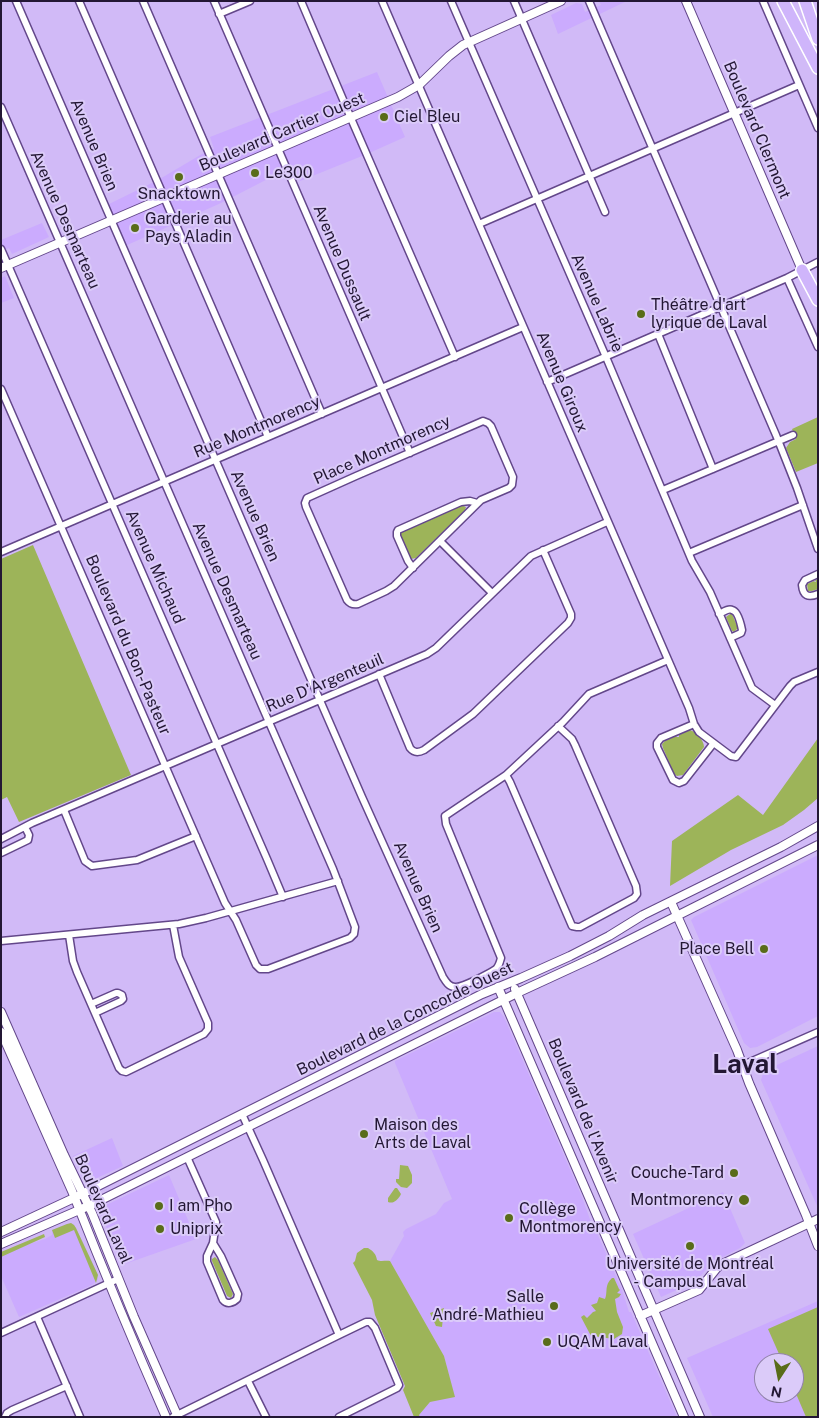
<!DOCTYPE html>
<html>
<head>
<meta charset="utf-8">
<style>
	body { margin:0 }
	#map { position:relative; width:819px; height:1418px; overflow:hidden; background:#d1baf7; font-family:"Public Sans",sans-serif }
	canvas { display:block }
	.frame { position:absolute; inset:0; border:2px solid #231734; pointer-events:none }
	.north { position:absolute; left:754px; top:1353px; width:50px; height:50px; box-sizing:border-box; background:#dbcbf9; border:1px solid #9183aa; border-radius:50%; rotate:191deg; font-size:14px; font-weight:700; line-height:20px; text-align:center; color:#231734 }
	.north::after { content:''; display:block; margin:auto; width:18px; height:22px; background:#596c19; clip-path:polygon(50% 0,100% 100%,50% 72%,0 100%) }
</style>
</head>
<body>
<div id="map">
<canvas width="819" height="1418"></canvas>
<div class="frame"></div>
<div class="north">N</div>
</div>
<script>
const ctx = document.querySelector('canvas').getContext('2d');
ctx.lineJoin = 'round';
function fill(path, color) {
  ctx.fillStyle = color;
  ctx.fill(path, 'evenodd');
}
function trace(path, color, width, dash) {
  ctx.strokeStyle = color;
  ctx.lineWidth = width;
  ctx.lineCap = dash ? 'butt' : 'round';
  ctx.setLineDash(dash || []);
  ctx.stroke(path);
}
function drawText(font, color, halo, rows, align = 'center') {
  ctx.font = font + ' "Public Sans",sans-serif';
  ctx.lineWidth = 4;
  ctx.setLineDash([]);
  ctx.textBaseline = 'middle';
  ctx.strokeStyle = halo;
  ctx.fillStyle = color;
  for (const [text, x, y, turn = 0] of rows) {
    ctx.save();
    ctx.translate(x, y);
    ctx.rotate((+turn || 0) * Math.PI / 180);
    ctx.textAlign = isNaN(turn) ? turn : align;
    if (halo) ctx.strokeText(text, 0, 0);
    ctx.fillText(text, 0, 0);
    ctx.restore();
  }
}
fill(new Path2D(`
	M 599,1 L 627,1 L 558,34 L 551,15 L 576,3 L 582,4 L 585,12 L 601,5 Z
	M 377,72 L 405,137 L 367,154 L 300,181 L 293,166 L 221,203 L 125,246 L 105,206 L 158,180 L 202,154 L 214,149 L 210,137 Z
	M 42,223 L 49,237 L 12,254 L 9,248 L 1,251 L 1,240 Z
	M 5,276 L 14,298 L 1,303 L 1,278 Z
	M 818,855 L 818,1016 L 757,1047 L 750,1048 L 744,1043 L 691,920 L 694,917 Z
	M 494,1012 L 500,1012 L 504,1017 L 582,1197 L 592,1225 L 594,1226 L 622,1290 L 629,1312 L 631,1312 L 638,1328 L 677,1417 L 417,1417 L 430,1402 L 454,1396 L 444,1356 L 390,1261 L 404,1236 L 403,1232 L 406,1229 L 436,1214 L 444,1203 L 452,1199 L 395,1063 L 395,1061 Z
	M 818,1046 L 818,1208 L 761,1080 L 764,1071 Z
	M 112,1138 L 123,1166 L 86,1183 L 83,1179 L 73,1156 Z
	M 169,1175 L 196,1239 L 122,1265 L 100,1212 L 100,1210 L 102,1207 Z
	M 723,1192 L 745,1243 L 740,1248 L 713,1262 L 695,1282 L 661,1297 L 633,1234 Z
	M 71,1223 L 74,1225 L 76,1228 L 98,1275 L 98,1280 L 92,1285 L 19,1317 L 1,1276 L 1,1253 L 45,1239 L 52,1235 L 52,1230 L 67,1224 Z
	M 818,1301 L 818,1417 L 713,1417 L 687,1358 ZM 764,1363 L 794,1363 L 794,1393 L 764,1393 Z`), '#cbabfe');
fill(new Path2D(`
	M 818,417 L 818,463 L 796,472 L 786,448 L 790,442 L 796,439 L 792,429 Z
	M 461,505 L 466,507 L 465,510 L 416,558 L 411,559 L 400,537 L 400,532 Z
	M 33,545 L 131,775 L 19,822 L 7,797 L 1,800 L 1,559 Z
	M 818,579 L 818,589 L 812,591 L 808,591 L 807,584 L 814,581 L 815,582 L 816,582 L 815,580 Z
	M 730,614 L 732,614 L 738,628 L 734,632 L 732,631 L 726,617 Z
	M 690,730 C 696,732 704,740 704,747 L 683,775 L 677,776 L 674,774 L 663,748 L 662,744 L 665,741 L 676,736 L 677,737 L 679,737 L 679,735 Z
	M 818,738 L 818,798 L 804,810 L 783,825 L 731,850 L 670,886 L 672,841 L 738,795 L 763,815 Z
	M 400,1165 L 408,1166 L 412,1175 L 412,1183 L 407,1188 L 401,1187 L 396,1182 L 396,1179 L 399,1179 Z
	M 395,1188 L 397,1188 L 401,1194 L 400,1196 C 397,1200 394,1204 388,1202 L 388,1198 Z
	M 71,1223 L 74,1225 L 76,1228 L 98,1275 L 96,1283 L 74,1230 L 55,1238 L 52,1230 L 67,1224 Z
	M 44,1234 L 45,1237 L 1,1257 L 1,1252 Z
	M 364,1248 L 368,1248 C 373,1251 376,1254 377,1260 C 381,1262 386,1260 390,1261 L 444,1356 L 455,1397 L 430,1402 L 419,1415 L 420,1417 L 414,1417 L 403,1390 L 405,1386 L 375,1315 L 372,1300 L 353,1263 L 355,1261 L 357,1253 Z
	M 215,1257 L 218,1260 L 233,1294 L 231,1298 L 227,1296 L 212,1261 L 212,1259 Z
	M 612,1278 L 614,1278 L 619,1289 L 620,1290 L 617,1293 L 621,1294 L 619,1297 L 615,1299 L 617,1312 L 623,1327 L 622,1334 L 614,1339 L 591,1336 L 581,1317 L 584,1315 L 587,1318 L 593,1312 L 596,1311 L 591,1305 L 597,1303 L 599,1297 L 605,1299 C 608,1292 604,1285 612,1278 Z
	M 818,1307 L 818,1417 L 806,1417 L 794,1389 L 794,1363 L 783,1363 L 768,1329 Z
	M 444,1308 L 442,1327 L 436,1326 L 430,1313 Z`), '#9db459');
const minor = new Path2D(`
	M 16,1 L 362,797 L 443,977 C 446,982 449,987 455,987 C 462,988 490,973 496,969 C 499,966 500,962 501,958 L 446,824 L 445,816 L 506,775 L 563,722 L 589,694 L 668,660
	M 79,1 L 268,437
	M 143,1 L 322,414
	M 214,1 L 410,453
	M 301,1 L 353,123 L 455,357
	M 382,1 L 689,708 L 694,724 L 699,732 L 731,756 L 736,757 L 790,686 L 794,682 L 818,672
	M 451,1 L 606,357 L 692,561 L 710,592 L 752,688 L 775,705
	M 514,1 L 605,212
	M 589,1 L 776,435 L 797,488 L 818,549
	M 763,1 L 818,128
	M 219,14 L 250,1
	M 1,107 L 333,869 L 355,927 L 354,934 L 350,938 L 268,969 L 260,969 L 256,965 L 236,920 L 225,903 L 1,389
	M 479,224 L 799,85
	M 1,249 L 267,859 L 283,897
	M 787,278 L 818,347
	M 658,334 L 713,469
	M 547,382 L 787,278 L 818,262
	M 483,421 L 488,423 L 491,426 L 513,477 L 512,485 L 509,488 L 481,500 L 394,586 L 386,591 L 358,604 C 353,605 350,604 347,600 L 306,507 L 305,503 L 307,498 L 356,476 Z
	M 663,490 L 793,435
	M 440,541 L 492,593
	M 1,552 L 523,327
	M 689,553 L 803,505
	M 413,568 L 408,561 L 397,536 L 397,532 L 398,530 L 461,502 L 470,501 L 477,503
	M 818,574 L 805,580 L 802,585 C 803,596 808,598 818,594
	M 719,614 C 723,612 729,608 732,610 C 738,611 741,625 742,630 L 741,633 L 730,638
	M 379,674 L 410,748 C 414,753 418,753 424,750 L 473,714 L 568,623 L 571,618 L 571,614 L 543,550
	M 694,724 L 661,738 L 657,743 L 657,747 L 673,780 L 679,783 L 684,781 L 713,744
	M 506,775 L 510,782 L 572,926 L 577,927 L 580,927 L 634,898 L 637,894 L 636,886 L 575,745 L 572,739 L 558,726
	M 64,810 L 85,861 L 92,866 L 137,860 L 196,836
	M 1,839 L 32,823 L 427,654 L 436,648 L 531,556 L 607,522
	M 1,853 L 28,840 L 29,835 L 25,827
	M 69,935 L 73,961 L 77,972 L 119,1068 L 122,1071 L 126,1072 L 204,1034 L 208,1029 L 208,1023 L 179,957 L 173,925
	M 1,941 L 179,924 L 206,918 L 338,881
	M 91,1004 L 116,993 L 118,993 L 122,995 L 123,999 L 121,1001 L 95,1013
	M 743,1065 L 818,1032
	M 242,1114 L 263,1160 L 339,1335
	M 187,1157 L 216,1222 L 213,1243 L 207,1256 L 207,1262 L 223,1300 C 227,1305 233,1303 237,1299 L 238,1294 L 221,1256 L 213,1243
	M 37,1317 L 80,1417
	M 1,1333 L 118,1279
	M 248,1381 L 266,1417
	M 5,1417 L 7,1413 L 12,1410 L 67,1386
	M 173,1417 L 339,1335 L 366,1322 L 370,1322 L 375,1328 L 399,1385 L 397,1388 L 339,1417`);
const tertiary = new Path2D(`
	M 686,1 L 802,270
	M 1,268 L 398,97 L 419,85 L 449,56 L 463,45 L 561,1
	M 671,902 L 737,1050 L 749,1083 L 806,1215 L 818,1246
	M 498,987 L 684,1417
	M 515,989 L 700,1417
	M 1,1012 L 64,1155 L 92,1213 L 134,1317 L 178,1417
	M 1,1032 L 72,1191 C 102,1267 133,1342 166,1417
	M 1,1232 L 74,1198 L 482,994 L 521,978 L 570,956 L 609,936 L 643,915 L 781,847 L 818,826
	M 1,1244 L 93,1204 L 517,993 L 595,957 L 818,845
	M 640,1316 L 699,1290 L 716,1269 L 720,1265 L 818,1219`);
const motorway = new Path2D(`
	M 783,1 L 818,68
	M 805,1 L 818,39
	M 802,270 L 818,300`);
trace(minor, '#63478a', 9);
trace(tertiary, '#63478a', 10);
trace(motorway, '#fff', 14);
trace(minor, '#fff', 6);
trace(tertiary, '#fff', 8);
trace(motorway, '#cfb5fb', 11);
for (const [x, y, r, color] of [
	[384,117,5,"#596c19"],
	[255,173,5,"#596c19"],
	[179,177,5,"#596c19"],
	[135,228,5,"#596c19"],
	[641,314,5,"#596c19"],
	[764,949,5,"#596c19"],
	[364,1134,5,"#596c19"],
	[734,1173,5,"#596c19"],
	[744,1200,6,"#596c19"],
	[159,1206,5,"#596c19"],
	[509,1218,5,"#596c19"],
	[160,1229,5,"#596c19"],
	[690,1246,5,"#596c19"],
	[554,1306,5,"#596c19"],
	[547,1342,5,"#596c19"]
]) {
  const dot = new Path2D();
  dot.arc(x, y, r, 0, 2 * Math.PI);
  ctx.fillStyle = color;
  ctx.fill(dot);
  trace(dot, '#dbcbf9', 2);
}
drawText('16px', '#231734', '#dbcbf9', [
	["Ciel Bleu",394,117],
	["Le300",265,173],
	["Snacktown",179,194,"center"],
	["Garderie au",145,219],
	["Pays Aladin",145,237],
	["Théâtre d'art",651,305],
	["lyrique de Laval",651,323],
	["Place Bell",754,949,"right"],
	["Maison des",374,1125],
	["Arts de Laval",374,1143],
	["Couche-Tard",724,1173,"right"],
	["Montmorency",733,1200,"right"],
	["I am Pho",169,1206],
	["Collège",519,1209],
	["Montmorency",519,1227],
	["Uniprix",170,1229],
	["Université de Montréal",690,1264,"center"],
	["- Campus Laval",690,1282,"center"],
	["Salle",544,1297,"right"],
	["André-Mathieu",544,1315,"right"],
	["UQAM Laval",557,1342]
], 'left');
drawText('16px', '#231734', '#dbcbf9', [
	["Boulevard Clermont",757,130,67],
	["Boulevard Cartier Ouest",282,132,-23],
	["Avenue Brien",94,145,67],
	["Avenue Desmarteau",65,220,66],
	["Avenue Dussault",342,263,67],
	["Avenue Labrie",597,303,66],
	["Avenue Giroux",562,382,67],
	["Rue Montmorency",257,427,-23],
	["Place Montmorency",382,450,-24],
	["Avenue Brien",255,516,66],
	["Avenue Michaud",155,567,66],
	["Avenue Desmarteau",227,591,66],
	["Boulevard du Bon-Pasteur",128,645,67],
	["Rue D'Argenteuil",325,683,-23],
	["Avenue Brien",418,887,66],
	["Boulevard de la Concorde Ouest",405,1019,-26],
	["Boulevard de l'Avenir",583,1111,67],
	["Boulevard Laval",103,1209,66]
]);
drawText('bold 26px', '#231734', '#dbcbf9', [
	["Laval",745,1065]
]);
</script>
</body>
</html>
